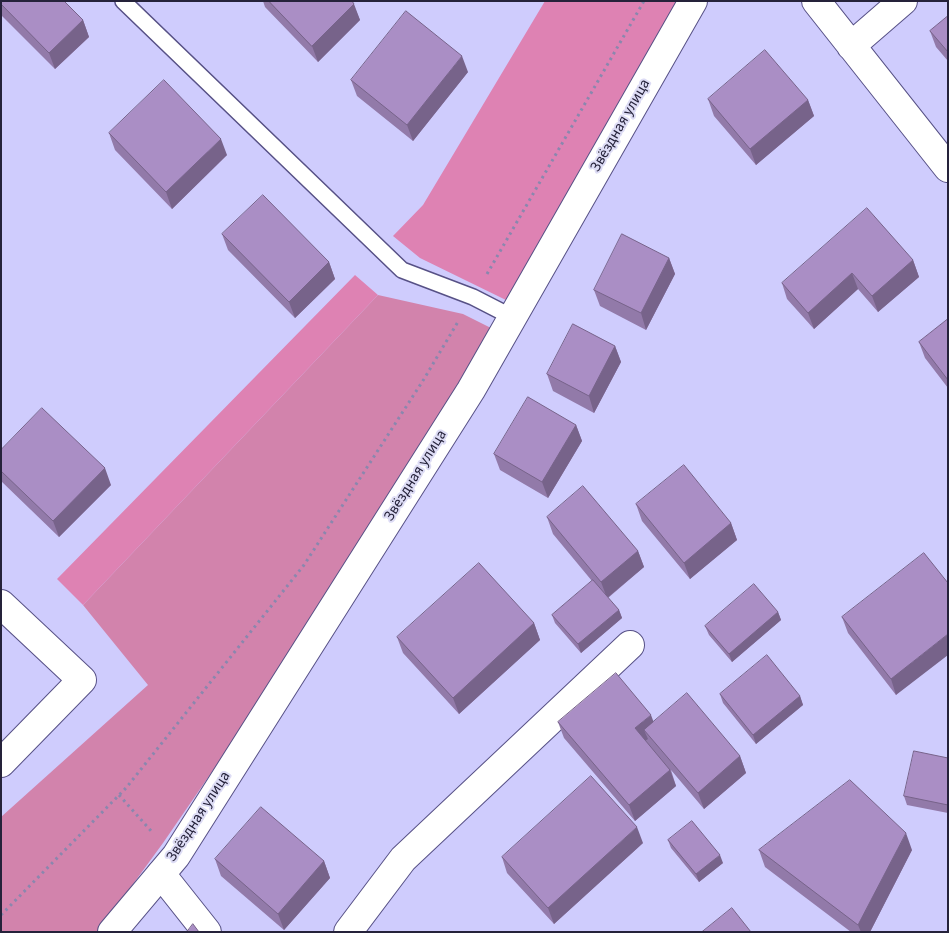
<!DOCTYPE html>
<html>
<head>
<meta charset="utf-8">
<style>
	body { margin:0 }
	#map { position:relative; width:949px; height:933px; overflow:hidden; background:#cfccfd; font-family:"Source Sans 3",sans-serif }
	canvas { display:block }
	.frame { position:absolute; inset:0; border:2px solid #25223a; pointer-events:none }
</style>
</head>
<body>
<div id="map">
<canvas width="949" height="933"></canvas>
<div class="frame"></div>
</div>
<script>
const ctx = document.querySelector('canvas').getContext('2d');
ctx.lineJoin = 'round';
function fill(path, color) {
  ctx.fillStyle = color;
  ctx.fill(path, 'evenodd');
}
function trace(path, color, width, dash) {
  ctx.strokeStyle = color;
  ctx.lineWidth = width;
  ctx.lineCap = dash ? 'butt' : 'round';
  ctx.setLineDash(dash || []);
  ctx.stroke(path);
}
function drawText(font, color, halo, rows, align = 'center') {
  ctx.font = font + ' "Source Sans 3",sans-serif';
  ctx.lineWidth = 4;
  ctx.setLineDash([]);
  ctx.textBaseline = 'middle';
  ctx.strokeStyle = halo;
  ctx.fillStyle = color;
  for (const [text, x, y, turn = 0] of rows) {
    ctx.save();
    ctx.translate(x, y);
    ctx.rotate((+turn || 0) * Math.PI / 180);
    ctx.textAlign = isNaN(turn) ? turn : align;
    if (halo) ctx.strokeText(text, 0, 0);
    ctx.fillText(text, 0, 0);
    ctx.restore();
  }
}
fill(new Path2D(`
	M 378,295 L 463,314 L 491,328 L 467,377 L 328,603 L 163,843 L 98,932 L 1,932 L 1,817 L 148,685 L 83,605 Z`), '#d283ac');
fill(new Path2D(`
	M 545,1 L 678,1 L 510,302 L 420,258 L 393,236 L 423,205 Z
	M 355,275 L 378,295 L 83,605 L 57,579 Z`), '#de82b3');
const service = new Path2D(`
	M 123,1 L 402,270 L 473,297 L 512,317`);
const minor = new Path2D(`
	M 816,1 L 948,168
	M 851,46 L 903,1
	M 1,604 L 82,680 L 1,763
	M 161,874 L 207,932
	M 348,932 L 403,859 L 630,645`);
const tertiary = new Path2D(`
	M 112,932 L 176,856 L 471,390 L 693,1`);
trace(service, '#575186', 18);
trace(minor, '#575186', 30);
trace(tertiary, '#575186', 30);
trace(new Path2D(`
	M 487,274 L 644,1
	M 119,795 L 152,832
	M 1,915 L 126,788 L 304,565 L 424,379 L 459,320`), '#8a87ae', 3, [2.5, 4]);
trace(service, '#fff', 15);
trace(minor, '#fff', 28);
trace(tertiary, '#fff', 28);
fill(new Path2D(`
	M 1,1 L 83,20 L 89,37 L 55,69 L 1,15 Z
	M 263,1 L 352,1 L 360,20 L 318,62 L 265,7 Z
	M 948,16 L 948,61 L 936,47 L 930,31 Z
	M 468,72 L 413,141 L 357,96 L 351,80 Z
	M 708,99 L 808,100 L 814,116 L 756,165 L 714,116 Z
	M 109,133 L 227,155 L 172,209 L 115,150 Z
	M 222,234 L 329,262 L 335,279 L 295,318 L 228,250 Z
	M 669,258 L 675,274 L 646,330 L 600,306 L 594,290 Z
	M 913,260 L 919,277 L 878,312 L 858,289 L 814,329 L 787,299 L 782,283 Z
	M 948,319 L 948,388 L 925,358 L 919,342 Z
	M 615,346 L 621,362 L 594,413 L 553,391 L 547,374 Z
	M 576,425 L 582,441 L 548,498 L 500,470 L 494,454 Z
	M 1,450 L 111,485 L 59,537 L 1,481 Z
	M 636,504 L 731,523 L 737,540 L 690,579 L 642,521 Z
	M 547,517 L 638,551 L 644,567 L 608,598 L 619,610 L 622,618 L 581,653 L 555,623 L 552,615 L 592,581 L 553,534 Z
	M 948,583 L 896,695 L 848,633 L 842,617 Z
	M 778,612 L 781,620 L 732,662 L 709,635 L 705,626 Z
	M 534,623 L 540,640 L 459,714 L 403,653 L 397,637 Z
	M 720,694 L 800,696 L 803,705 L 756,744 L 723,703 Z
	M 558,722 L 654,722 L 740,756 L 746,773 L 704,809 L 671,770 L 676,786 L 635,821 L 564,738 Z
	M 948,758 L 948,813 L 907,805 L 904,796 Z
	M 668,840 L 723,863 L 699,882 L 671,848 Z
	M 643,843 L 554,924 L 507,873 L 502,857 Z
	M 759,850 L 912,850 L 870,932 L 851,932 L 765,867 Z
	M 215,859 L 324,861 L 330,878 L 284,930 L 221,876 Z`), '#927aa9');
fill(new Path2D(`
	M 354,4 L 360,20 L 318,62 L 312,46 Z
	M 83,20 L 89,37 L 55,69 L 49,53 Z
	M 462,56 L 468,72 L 413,141 L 407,125 Z
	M 808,100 L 814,116 L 756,165 L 750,149 Z
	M 221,139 L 227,155 L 172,209 L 166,192 Z
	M 669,258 L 675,274 L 646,330 L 641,313 Z
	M 913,260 L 919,277 L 878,312 L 872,296 Z
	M 329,262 L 335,279 L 295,318 L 289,302 Z
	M 852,273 L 858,289 L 814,329 L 808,313 Z
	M 615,346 L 621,362 L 594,413 L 589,396 Z
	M 576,425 L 582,441 L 548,498 L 542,482 Z
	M 105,468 L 111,485 L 59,537 L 53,521 Z
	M 731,523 L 737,540 L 690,579 L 684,563 Z
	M 638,551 L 644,567 L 607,598 L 601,582 Z
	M 619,610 L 622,618 L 581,653 L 578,644 Z
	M 778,612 L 781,620 L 732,662 L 729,654 Z
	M 534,623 L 540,640 L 459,714 L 453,698 Z
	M 948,634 L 948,655 L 896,695 L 891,679 Z
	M 800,696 L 803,705 L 756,744 L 753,735 Z
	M 651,715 L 657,731 L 644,730 L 648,739 L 641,744 L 635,728 Z
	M 740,756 L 746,773 L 704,809 L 698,793 Z
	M 670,770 L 676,786 L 635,821 L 629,805 Z
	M 637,827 L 643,843 L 554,924 L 548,908 Z
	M 906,833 L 912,850 L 870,932 L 861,932 L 858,925 Z
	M 720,855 L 723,863 L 699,882 L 696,874 Z
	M 324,861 L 330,878 L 284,930 L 278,914 Z`), '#77638a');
const building = new Path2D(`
	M 1,1 L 64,1 L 83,20 L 49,53 L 1,4 Z
	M 269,1 L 352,1 L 354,4 L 312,46 Z
	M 406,11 L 462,56 L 407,125 L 351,80 Z
	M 948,16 L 948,52 L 930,31 Z
	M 765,50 L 808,100 L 750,149 L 708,99 Z
	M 164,80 L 221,139 L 166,192 L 109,133 Z
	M 263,195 L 329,262 L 289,302 L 222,234 Z
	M 867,208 L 913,260 L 872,296 L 852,273 L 808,313 L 782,283 Z
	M 622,234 L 669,258 L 641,313 L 594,290 Z
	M 948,319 L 948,380 L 919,342 Z
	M 573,324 L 615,346 L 589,396 L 547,374 Z
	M 528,397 L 576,425 L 542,482 L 494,454 Z
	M 42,408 L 105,468 L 53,521 L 1,471 L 1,450 Z
	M 684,465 L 731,523 L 684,563 L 636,504 Z
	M 583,486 L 638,551 L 601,582 L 547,517 Z
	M 924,553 L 948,583 L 948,634 L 891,679 L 842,617 Z
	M 479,563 L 534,623 L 453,698 L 397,637 Z
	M 593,580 L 619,610 L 578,644 L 552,615 Z
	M 754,584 L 778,612 L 729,654 L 705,626 Z
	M 767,655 L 800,696 L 753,735 L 720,694 Z
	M 616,673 L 651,715 L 635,728 L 670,770 L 629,805 L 558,722 Z
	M 687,693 L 740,756 L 698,793 L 644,730 Z
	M 914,751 L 948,758 L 948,805 L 904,796 Z
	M 591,776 L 637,827 L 548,908 L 502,857 Z
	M 850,780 L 906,833 L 858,925 L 759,850 Z
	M 261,807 L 324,861 L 278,914 L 215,859 Z
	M 692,821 L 720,855 L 696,874 L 668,840 Z
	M 732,908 L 751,932 L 702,932 Z
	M 193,924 L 199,932 L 187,932 Z`);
fill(building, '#aa8ec5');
trace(building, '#77638a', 1);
drawText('15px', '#25223a', '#dddcf5', [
	["Звёздная улица",621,126,-60],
	["Звёздная улица",416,476,-58],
	["Звёздная улица",199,817,-57]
]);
</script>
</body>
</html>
